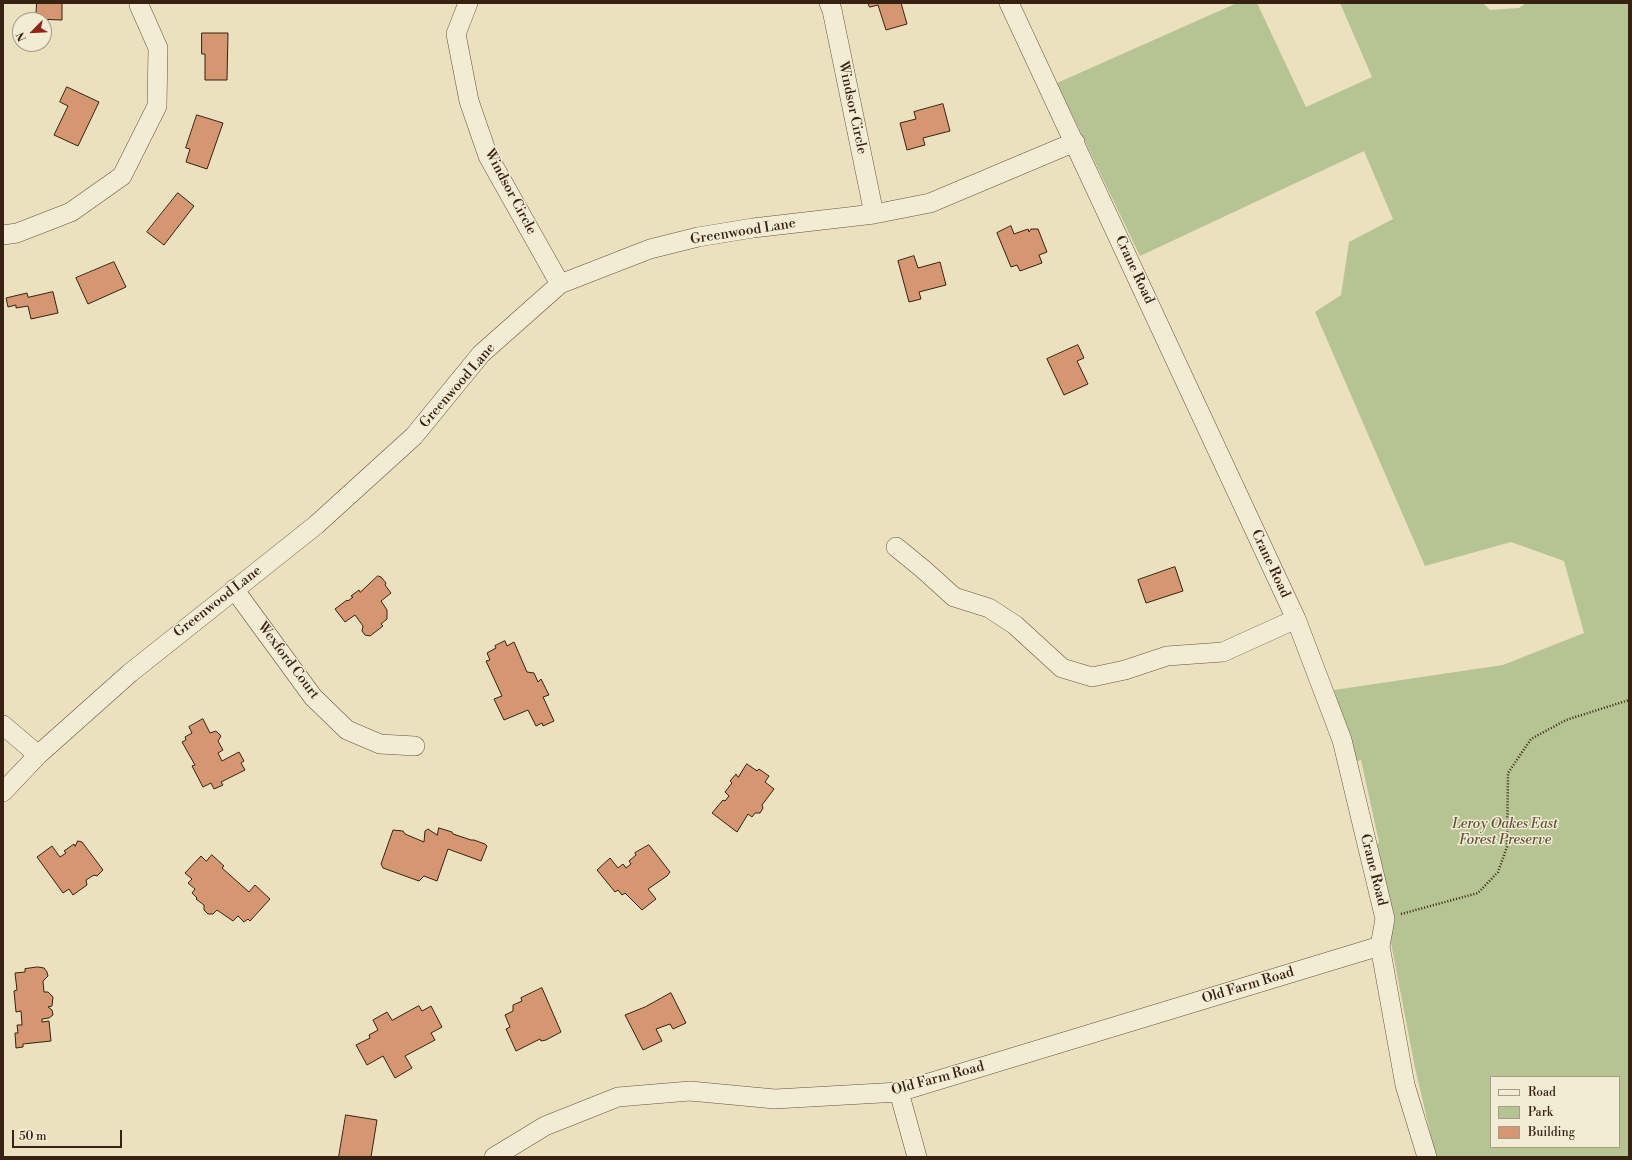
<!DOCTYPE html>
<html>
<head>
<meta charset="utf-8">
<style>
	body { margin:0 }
	#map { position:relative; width:1632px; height:1160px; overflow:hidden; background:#ece1be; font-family:"Libre Bodoni",serif }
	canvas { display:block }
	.frame { position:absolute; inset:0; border:4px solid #372111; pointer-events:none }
	.legend { position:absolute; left:1490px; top:1076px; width:130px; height:72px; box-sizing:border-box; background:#f3ecd5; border:1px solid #a89b87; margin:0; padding:5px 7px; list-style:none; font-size:12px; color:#372111 }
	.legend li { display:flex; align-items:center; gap:8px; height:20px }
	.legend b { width:20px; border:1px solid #a89b87 }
	.north { position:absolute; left:12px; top:12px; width:40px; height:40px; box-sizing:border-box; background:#f3ecd5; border:1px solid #a89b87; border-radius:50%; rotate:246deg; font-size:11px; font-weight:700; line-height:16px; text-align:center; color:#372111 }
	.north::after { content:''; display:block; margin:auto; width:14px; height:18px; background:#8f2418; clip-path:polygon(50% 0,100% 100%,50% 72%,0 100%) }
	.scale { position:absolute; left:12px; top:1130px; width:110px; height:18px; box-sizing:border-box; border:2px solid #372111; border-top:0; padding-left:5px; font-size:12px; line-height:14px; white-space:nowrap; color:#372111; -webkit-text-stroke:3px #f3ecd5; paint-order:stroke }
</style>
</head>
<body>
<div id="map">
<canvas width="1632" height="1160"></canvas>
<div class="frame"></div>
<ul class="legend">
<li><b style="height:5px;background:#f3ecd5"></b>Road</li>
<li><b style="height:11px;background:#b6c393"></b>Park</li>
<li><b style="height:11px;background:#d49771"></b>Building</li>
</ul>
<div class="north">N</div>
<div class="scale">50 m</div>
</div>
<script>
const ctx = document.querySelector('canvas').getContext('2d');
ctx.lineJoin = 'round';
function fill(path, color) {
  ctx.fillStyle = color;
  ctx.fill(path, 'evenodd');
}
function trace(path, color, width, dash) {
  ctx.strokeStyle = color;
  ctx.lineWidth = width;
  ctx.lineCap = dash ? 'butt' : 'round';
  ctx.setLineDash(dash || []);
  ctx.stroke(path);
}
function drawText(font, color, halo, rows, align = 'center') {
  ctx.font = font + ' "Libre Bodoni",serif';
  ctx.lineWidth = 3;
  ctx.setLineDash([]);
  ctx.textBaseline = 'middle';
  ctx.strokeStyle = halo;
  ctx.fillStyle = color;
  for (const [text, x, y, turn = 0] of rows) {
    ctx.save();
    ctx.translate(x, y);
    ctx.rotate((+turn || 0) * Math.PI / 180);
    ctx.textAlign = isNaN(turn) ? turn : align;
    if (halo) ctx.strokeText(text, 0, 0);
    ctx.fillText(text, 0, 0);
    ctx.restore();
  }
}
fill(new Path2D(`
	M 1237,3 L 1257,3 L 1306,107 L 1372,77 L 1340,3 L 1483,3 L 1490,10 L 1519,8 L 1526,3 L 1629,3 L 1629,1157 L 1436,1157 L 1415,1068 L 1373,849 L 1379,842 L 1361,760 L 1357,761 L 1334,690 L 1503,665 L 1584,633 L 1564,561 L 1511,542 L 1425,566 L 1315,312 L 1341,295 L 1349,242 L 1393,219 L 1364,151 L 1140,256 L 1057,83 ZM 1491,1077 L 1619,1077 L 1619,1147 L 1491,1147 Z`), '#b6c393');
const building = new Path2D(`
	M 37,3 L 62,3 L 62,20 L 36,19 Z
	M 868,3 L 901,3 L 907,24 L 886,30 L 878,5 L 870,7 Z
	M 202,33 L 228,33 L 227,80 L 205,80 L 205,54 L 202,54 Z
	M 67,87 L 99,102 L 78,146 L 54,135 L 68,106 L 60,102 Z
	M 943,104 L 950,131 L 923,138 L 925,145 L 907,150 L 900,123 L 916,119 L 914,112 Z
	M 197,115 L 223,123 L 207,169 L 186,162 L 190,149 L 186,148 Z
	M 178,193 L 194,206 L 164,245 L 147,232 Z
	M 1011,226 L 1014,234 L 1028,229 L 1029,232 L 1031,229 L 1038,229 L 1047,252 L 1039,255 L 1042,263 L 1020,271 L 1017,265 L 1011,267 L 997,233 Z
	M 914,256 L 918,268 L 940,262 L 946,285 L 919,292 L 921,299 L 909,302 L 898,261 Z
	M 114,262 L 126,287 L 88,304 L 76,278 Z
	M 53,292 L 58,313 L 31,319 L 28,306 L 16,308 L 16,305 L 8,307 L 6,298 L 27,293 L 28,297 Z
	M 1078,345 L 1084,358 L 1077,361 L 1088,384 L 1064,395 L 1047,359 Z
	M 1175,567 L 1183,591 L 1146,603 L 1138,580 Z
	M 378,576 L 381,577 L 386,583 L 385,585 L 391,593 L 381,601 L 387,610 L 387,619 L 381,624 L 383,626 L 370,636 L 365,635 L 362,631 L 363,626 L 355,615 L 345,622 L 335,609 L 347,600 L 348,601 L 353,597 L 351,596 L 359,590 L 360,592 Z
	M 505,641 L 507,646 L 514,642 L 527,672 L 534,673 L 538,682 L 541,679 L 549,695 L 543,697 L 554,721 L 543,726 L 542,723 L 536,726 L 528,710 L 504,720 L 494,699 L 502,696 L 486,661 L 490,660 L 487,653 L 496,648 L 495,646 Z
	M 203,719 L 210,733 L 216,731 L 221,736 L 218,741 L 223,750 L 218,753 L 222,761 L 239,752 L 244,761 L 241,763 L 245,770 L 221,782 L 223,785 L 214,789 L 211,783 L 203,787 L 192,766 L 195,765 L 182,742 L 186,740 L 185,737 L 192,733 L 189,727 Z
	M 747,764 L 757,771 L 759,769 L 769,776 L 765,782 L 774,789 L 762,805 L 763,808 L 760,813 L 755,813 L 752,817 L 748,814 L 737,832 L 712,813 L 723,800 L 725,801 L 729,796 L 725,792 L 732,783 L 730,781 L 736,774 L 738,777 Z
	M 439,828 L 452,832 L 453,834 L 471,840 L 474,840 L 485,844 L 487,846 L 481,861 L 448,849 L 437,881 L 424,876 L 419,881 L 383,868 L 381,864 L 393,830 L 403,831 L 405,834 L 424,842 L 425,831 L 428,829 L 437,835 Z
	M 78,841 L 82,842 L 103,870 L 97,876 L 94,875 L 86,880 L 87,885 L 73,895 L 69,889 L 63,893 L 37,857 L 52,846 L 60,857 L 66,853 L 64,851 L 74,844 L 75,846 Z
	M 649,845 L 670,872 L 667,876 L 648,889 L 656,899 L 642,910 L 625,893 L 622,895 L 618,890 L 615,892 L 597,870 L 610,858 L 618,868 L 623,864 L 626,868 L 631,864 L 629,861 L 636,855 L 635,853 Z
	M 212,855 L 224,866 L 222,868 L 249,892 L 255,885 L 270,899 L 250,921 L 248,919 L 244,922 L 238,916 L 233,921 L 217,910 L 213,914 L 208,914 L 204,910 L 204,905 L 196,899 L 197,898 L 192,893 L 195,889 L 188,883 L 192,879 L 185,873 L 201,856 L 206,861 Z
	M 38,967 L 44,968 L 47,972 L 48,976 L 43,981 L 44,992 L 48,992 L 53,997 L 52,1006 L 48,1007 L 52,1010 L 53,1015 L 49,1018 L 42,1019 L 42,1022 L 49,1021 L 51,1041 L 23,1044 L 23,1047 L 16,1048 L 15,1033 L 18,1033 L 17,1025 L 22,1025 L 21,1011 L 16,1012 L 14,991 L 17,990 L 15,973 L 25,972 L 25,969 Z
	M 542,988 L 561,1032 L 546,1040 L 541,1041 L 540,1039 L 516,1051 L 506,1029 L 510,1027 L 505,1015 L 513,1011 L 513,1005 L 522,1001 L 521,998 Z
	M 671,993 L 686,1023 L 673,1029 L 670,1024 L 656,1029 L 662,1041 L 643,1050 L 625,1015 L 645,1007 Z
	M 419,1006 L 422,1011 L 431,1006 L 442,1027 L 431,1033 L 435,1040 L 405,1056 L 412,1068 L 395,1078 L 383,1056 L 367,1065 L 356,1045 L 370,1038 L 369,1035 L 378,1030 L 373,1020 L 387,1012 L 392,1020 Z
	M 346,1115 L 377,1120 L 371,1157 L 339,1157 Z`);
fill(building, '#d49771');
trace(building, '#372111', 1);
const minor = new Path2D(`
	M 468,3 L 456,34 L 469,101 L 488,156 L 560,284
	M 829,3 L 832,10 L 874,214
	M 1009,3 L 1296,619 L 1342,740 L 1385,919 L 1380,946 L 1405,1085 L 1427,1157
	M 3,235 L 17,233 L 71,212 L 122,176 L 157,106 L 158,48 L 139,5
	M 896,547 L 923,569 L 954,597 L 989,608 L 1015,625 L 1062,668 L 1092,677 L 1125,670 L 1167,656 L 1223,652 L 1296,619
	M 234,589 L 313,697 L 347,730 L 380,744 L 415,746
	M 3,725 L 38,755
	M 3,792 L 38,755 L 130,673 L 316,525 L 414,436 L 481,354 L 560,284 L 650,249 L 698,237 L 753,228 L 874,214 L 930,203 L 1075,142
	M 899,1092 L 917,1157
	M 494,1157 L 545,1126 L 618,1097 L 690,1091 L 775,1099 L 899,1092 L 1380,946`);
trace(minor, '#64513c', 20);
trace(new Path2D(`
	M 1401,914 L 1478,893 L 1498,872 L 1507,847 L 1508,773 L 1531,739 L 1566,720 L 1629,700`), '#372111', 2.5, [1, 2]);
trace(minor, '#f3ecd5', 19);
drawText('14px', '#372111', '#f3ecd5', [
	["Windsor Circle",852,108,78],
	["Windsor Circle",510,192,62],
	["Greenwood Lane",743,232,-9],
	["Crane Road",1134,270,65],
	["Greenwood Lane",458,386,-49],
	["Crane Road",1270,564,65],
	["Greenwood Lane",218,602,-38],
	["Wexford Court",288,661,53],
	["Crane Road",1373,870,76],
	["Old Farm Road",1248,986,-17],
	["Old Farm Road",938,1079,-15]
]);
drawText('italic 14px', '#5d5238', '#f3ecd5', [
	["Leroy Oakes East",1505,825],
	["Forest Preserve",1505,841]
]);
</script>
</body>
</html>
